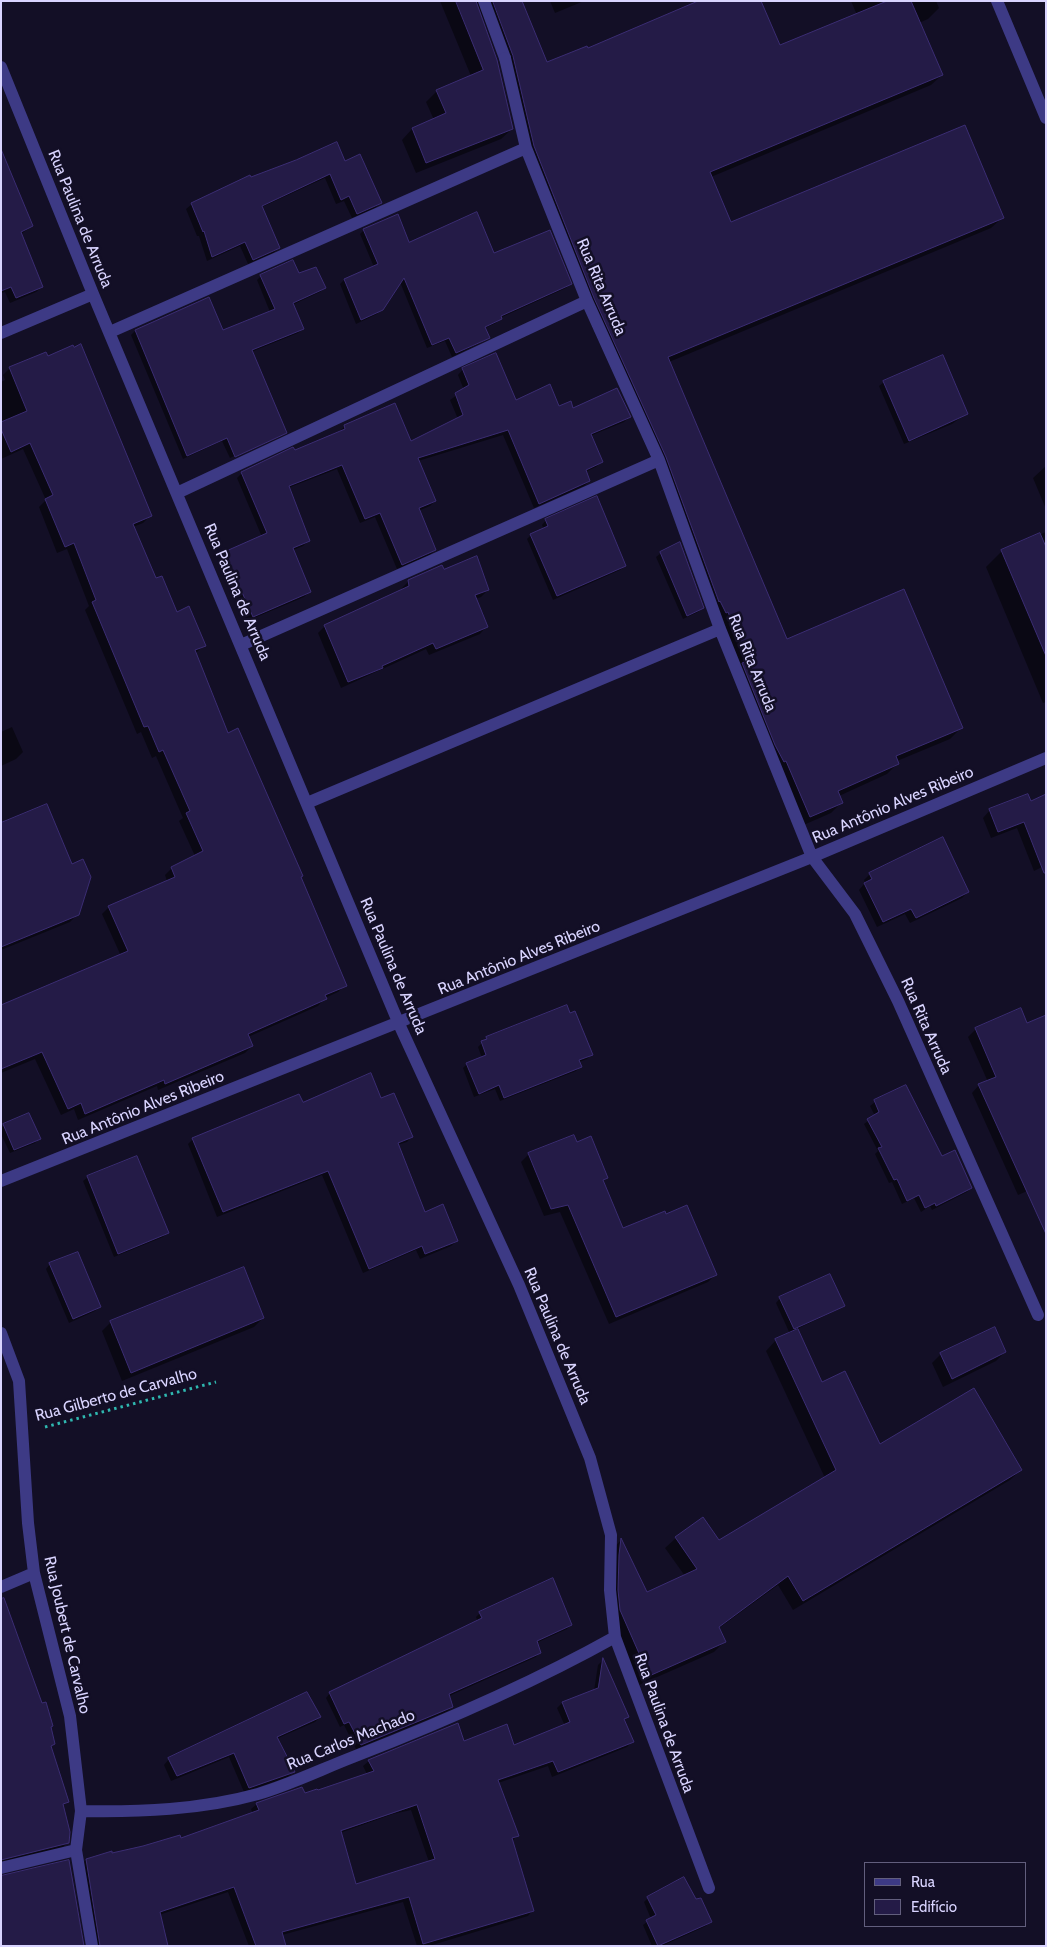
<!DOCTYPE html>
<html>
<head>
<meta charset="utf-8">
<style>
	body { margin:0 }
	#map { position:relative; width:1047px; height:1947px; overflow:hidden; background:#130f26; font-family:Cabin,sans-serif }
	canvas { display:block }
	.frame { position:absolute; inset:0; border:2px solid #d9d4ff; pointer-events:none }
	.legend { position:absolute; left:864px; top:1862px; width:162px; height:65px; box-sizing:border-box; background:#130f26; border:1px solid #625e7d; margin:0; padding:6px 9px; list-style:none; font-size:15px; color:#d9d4ff }
	.legend li { display:flex; align-items:center; gap:10px; height:25px }
	.legend b { width:25px; border:1px solid #625e7d }
</style>
</head>
<body>
<div id="map">
<canvas width="1047" height="1947"></canvas>
<div class="frame"></div>
<ul class="legend">
<li><b style="height:6px;background:#3d3a85"></b>Rua</li>
<li><b style="height:14px;background:#241b47"></b>Edifício</li>
</ul>
</div>
<script>
const ctx = document.querySelector('canvas').getContext('2d');
ctx.lineJoin = 'round';
function fill(path, color) {
  ctx.fillStyle = color;
  ctx.fill(path, 'evenodd');
}
function trace(path, color, width, dash) {
  ctx.strokeStyle = color;
  ctx.lineWidth = width;
  ctx.lineCap = dash ? 'butt' : 'round';
  ctx.setLineDash(dash || []);
  ctx.stroke(path);
}
function drawText(font, color, halo, rows, align = 'center') {
  ctx.font = font + ' Cabin,sans-serif';
  ctx.lineWidth = 5;
  ctx.setLineDash([]);
  ctx.textBaseline = 'middle';
  ctx.strokeStyle = halo;
  ctx.fillStyle = color;
  for (const [text, x, y, turn = 0] of rows) {
    ctx.save();
    ctx.translate(x, y);
    ctx.rotate((+turn || 0) * Math.PI / 180);
    ctx.textAlign = isNaN(turn) ? turn : align;
    if (halo) ctx.strokeText(text, 0, 0);
    ctx.fillText(text, 0, 0);
    ctx.restore();
  }
}
fill(new Path2D(`
	M 440,1 L 521,1 L 546,63 L 588,50 L 779,47 L 857,15 L 851,1 L 936,1 L 939,8 L 928,19 L 919,23 L 942,75 L 931,85 L 711,177 L 730,224 L 1002,218 L 991,228 L 669,362 L 786,640 L 961,728 L 950,739 L 897,761 L 898,763 L 887,774 L 839,796 L 842,802 L 831,813 L 799,827 L 656,468 L 584,309 L 503,67 L 478,5 L 475,4 L 512,129 L 501,139 L 416,173 L 402,140 L 412,129 L 434,120 L 426,102 L 437,91 L 471,76 Z
	M 550,1 L 584,1 L 555,13 Z
	M 1,149 L 32,226 L 21,234 L 42,287 L 36,292 L 10,303 L 5,292 L 1,293 Z
	M 344,162 L 381,202 L 375,208 L 352,218 L 344,201 L 336,204 L 325,178 L 262,207 L 279,248 L 273,253 L 248,264 L 240,246 L 207,261 L 199,236 L 197,236 L 186,209 L 192,204 L 249,177 L 250,179 Z
	M 364,230 L 409,244 L 493,255 L 570,284 L 566,288 L 500,318 L 496,323 L 485,328 L 488,337 L 484,341 L 452,357 L 445,341 L 427,348 L 400,282 L 377,314 L 356,324 L 340,284 L 344,280 L 374,267 L 360,234 Z
	M 298,275 L 324,288 L 320,292 L 292,305 L 303,329 L 298,333 L 251,352 L 285,432 L 282,436 L 282,433 L 230,458 L 222,441 L 183,459 L 131,335 L 135,331 L 209,299 L 222,331 L 270,312 L 257,280 L 261,276 Z
	M 10,368 L 150,516 L 143,523 L 133,527 L 156,580 L 177,613 L 204,645 L 195,654 L 227,734 L 300,877 L 345,985 L 338,992 L 325,998 L 318,1006 L 248,1037 L 252,1046 L 245,1053 L 158,1090 L 157,1086 L 78,1120 L 74,1109 L 61,1115 L 35,1059 L 1,1073 L 1,1007 L 121,956 L 102,914 L 109,907 L 167,881 L 165,875 L 172,868 L 195,856 L 179,821 L 183,818 L 156,756 L 152,758 L 141,732 L 137,734 L 85,610 L 89,606 L 67,549 L 57,553 L 39,507 L 46,500 L 23,449 L 1,459 L 1,382 L 5,380 L 3,375 Z
	M 463,369 L 515,401 L 629,417 L 624,422 L 590,436 L 601,462 L 596,467 L 585,472 L 589,481 L 584,486 L 534,508 L 503,435 L 418,461 L 435,501 L 430,506 L 418,511 L 435,549 L 430,555 L 397,569 L 375,517 L 360,523 L 337,469 L 288,488 L 309,540 L 303,546 L 293,550 L 309,592 L 304,597 L 247,621 L 220,558 L 225,553 L 262,537 L 237,478 L 242,473 L 339,432 L 344,427 L 410,442 L 458,419 L 450,400 L 464,390 L 458,375 Z
	M 884,382 L 967,413 L 952,424 L 904,444 L 879,386 Z
	M 1046,466 L 1046,509 L 1033,478 Z
	M 546,520 L 624,566 L 620,570 L 553,600 L 527,539 L 531,535 L 544,529 L 542,525 Z
	M 1046,532 L 1046,702 L 1043,703 L 986,567 L 1002,551 Z
	M 661,553 L 702,608 L 698,612 L 683,619 L 656,557 Z
	M 409,581 L 488,590 L 481,597 L 475,599 L 486,627 L 480,634 L 429,655 L 426,649 L 341,688 L 318,633 L 325,626 L 402,591 L 402,588 Z
	M 12,727 L 23,752 L 16,759 L 1,766 L 1,732 Z
	M 1030,802 L 1046,865 L 1034,871 L 1017,828 L 991,838 L 983,818 L 990,810 Z
	M 1,825 L 78,914 L 70,922 L 1,950 Z
	M 870,874 L 968,892 L 962,898 L 910,923 L 905,914 L 877,927 L 859,890 L 865,883 L 864,880 Z
	M 1027,1024 L 1046,1183 L 1018,1195 L 972,1093 L 979,1085 L 988,1082 L 968,1037 L 976,1029 Z
	M 487,1038 L 591,1055 L 587,1059 L 579,1062 L 580,1067 L 576,1071 L 500,1101 L 495,1089 L 474,1097 L 463,1068 L 467,1064 L 482,1058 L 478,1047 Z
	M 905,1087 L 942,1158 L 971,1188 L 967,1192 L 932,1210 L 930,1206 L 921,1212 L 914,1198 L 902,1204 L 892,1182 L 889,1183 L 875,1154 L 878,1151 L 864,1124 L 875,1116 L 870,1106 L 875,1102 Z
	M 381,1100 L 412,1136 L 407,1142 L 397,1145 L 424,1214 L 457,1241 L 451,1246 L 420,1259 L 416,1250 L 363,1273 L 322,1175 L 217,1217 L 188,1144 L 193,1139 L 302,1103 Z
	M 4,1125 L 39,1139 L 35,1143 L 10,1153 L 1,1134 L 1,1128 Z
	M 576,1144 L 607,1178 L 602,1182 L 622,1230 L 715,1275 L 708,1282 L 609,1324 L 560,1212 L 544,1216 L 521,1162 L 529,1154 Z
	M 88,1177 L 167,1233 L 163,1237 L 114,1257 L 83,1181 Z
	M 50,1264 L 99,1307 L 95,1311 L 69,1323 L 46,1269 Z
	M 780,1298 L 844,1305 L 839,1309 L 797,1329 L 822,1383 L 880,1446 L 1021,1470 L 1010,1480 L 793,1610 L 778,1585 L 719,1628 L 725,1641 L 714,1652 L 639,1685 L 610,1621 L 612,1550 L 621,1540 L 646,1594 L 685,1576 L 665,1548 L 676,1538 L 702,1519 L 719,1541 L 825,1478 L 766,1351 L 776,1340 L 790,1334 L 776,1303 Z
	M 263,1318 L 254,1327 L 122,1381 L 102,1331 L 111,1322 Z
	M 1005,1352 L 996,1361 L 943,1387 L 932,1363 L 941,1354 Z
	M 480,1613 L 571,1625 L 567,1629 L 536,1643 L 540,1652 L 536,1657 L 449,1696 L 452,1707 L 448,1711 L 356,1749 L 344,1725 L 340,1727 L 326,1698 L 330,1693 L 478,1622 L 476,1617 Z
	M 1,1640 L 50,1728 L 54,1744 L 50,1747 L 67,1801 L 62,1806 L 67,1843 L 62,1848 L 1,1863 Z
	M 602,1661 L 627,1717 L 623,1721 L 632,1742 L 627,1747 L 552,1777 L 548,1766 L 498,1783 L 517,1836 L 512,1841 L 533,1910 L 528,1916 L 429,1946 L 417,1946 L 403,1902 L 282,1935 L 285,1946 L 249,1946 L 228,1892 L 159,1915 L 162,1946 L 94,1946 L 81,1865 L 86,1860 L 180,1840 L 253,1814 L 251,1809 L 257,1804 L 317,1792 L 367,1774 L 363,1766 L 369,1761 L 463,1742 L 513,1747 L 565,1726 L 557,1708 L 562,1703 L 594,1691 L 598,1665 ZM 411,1810 L 429,1862 L 355,1886 L 340,1833 L 393,1814 Z
	M 320,1717 L 315,1722 L 276,1739 L 293,1772 L 288,1777 L 244,1792 L 229,1757 L 171,1781 L 164,1765 L 169,1759 Z
	M 648,1898 L 710,1921 L 706,1926 L 662,1946 L 652,1946 L 643,1925 L 651,1919 L 644,1902 Z`), '#0007');
const building = new Path2D(`
	M 456,1 L 476,1 L 497,60 L 513,129 L 426,163 L 412,128 L 446,113 L 436,90 L 483,70 Z
	M 493,1 L 522,1 L 547,62 L 587,46 L 588,48 L 698,1 L 761,1 L 780,45 L 887,1 L 911,1 L 943,75 L 710,172 L 731,222 L 965,125 L 1004,218 L 668,357 L 787,639 L 904,589 L 963,728 L 896,756 L 899,764 L 838,791 L 843,803 L 810,817 L 786,761 L 784,762 L 775,745 L 742,663 L 747,661 L 728,612 L 726,613 L 720,601 L 719,602 L 666,457 L 594,298 L 534,146 L 513,56 Z
	M 337,142 L 345,161 L 360,154 L 382,203 L 357,214 L 349,196 L 341,200 L 330,174 L 262,206 L 280,248 L 253,260 L 245,242 L 212,257 L 204,231 L 203,232 L 191,203 L 250,175 L 251,177 L 296,160 Z
	M 1,149 L 33,226 L 21,232 L 43,287 L 16,298 L 11,287 L 1,291 Z
	M 477,212 L 494,253 L 550,230 L 572,284 L 501,316 L 502,319 L 485,327 L 490,338 L 456,353 L 449,338 L 432,345 L 404,278 L 383,310 L 361,320 L 344,279 L 378,264 L 363,229 L 398,214 L 409,242 Z
	M 293,260 L 299,273 L 316,267 L 326,288 L 293,303 L 304,329 L 252,350 L 287,433 L 235,457 L 227,438 L 187,456 L 135,330 L 209,297 L 223,330 L 275,309 L 260,275 Z
	M 81,344 L 152,516 L 133,524 L 156,578 L 162,576 L 177,612 L 189,606 L 206,646 L 195,650 L 228,733 L 238,728 L 303,876 L 301,877 L 347,986 L 325,995 L 327,999 L 248,1034 L 253,1046 L 165,1084 L 164,1080 L 85,1114 L 81,1103 L 68,1109 L 42,1052 L 1,1069 L 1,1005 L 128,951 L 108,906 L 175,877 L 171,867 L 203,851 L 186,813 L 190,811 L 163,750 L 159,752 L 148,726 L 144,727 L 92,602 L 96,600 L 74,543 L 65,547 L 45,499 L 53,495 L 30,443 L 11,452 L 1,429 L 1,422 L 27,411 L 9,367 L 46,352 L 48,356 L 73,345 L 74,347 Z
	M 496,353 L 516,400 L 550,384 L 559,406 L 571,401 L 573,408 L 617,388 L 631,417 L 591,434 L 603,462 L 586,470 L 590,481 L 539,504 L 508,430 L 418,458 L 436,501 L 419,508 L 436,550 L 402,565 L 380,513 L 365,519 L 342,465 L 289,486 L 310,541 L 293,548 L 311,592 L 253,617 L 224,552 L 267,533 L 241,472 L 293,447 L 295,450 L 345,429 L 344,425 L 395,403 L 411,441 L 463,415 L 455,393 L 469,385 L 462,368 Z
	M 943,355 L 968,414 L 909,441 L 883,381 Z
	M 597,496 L 626,566 L 557,596 L 530,534 L 548,526 L 545,519 Z
	M 1040,533 L 1046,547 L 1046,656 L 1001,550 Z
	M 680,542 L 704,608 L 687,616 L 660,552 Z
	M 477,556 L 489,590 L 475,595 L 488,627 L 436,649 L 433,643 L 382,666 L 383,668 L 348,682 L 324,625 L 409,586 L 408,580 L 442,565 L 444,569 Z
	M 1028,794 L 1031,801 L 1046,794 L 1046,873 L 1044,873 L 1024,822 L 998,832 L 989,809 Z
	M 47,804 L 72,864 L 83,859 L 91,877 L 79,915 L 1,947 L 1,823 Z
	M 943,837 L 969,892 L 916,918 L 911,909 L 883,922 L 864,883 L 872,879 L 869,873 Z
	M 567,1005 L 570,1013 L 575,1011 L 593,1055 L 579,1060 L 582,1067 L 504,1098 L 499,1085 L 479,1094 L 466,1063 L 486,1055 L 481,1041 L 487,1039 L 486,1037 Z
	M 1021,1008 L 1027,1023 L 1046,1015 L 1046,1234 L 978,1084 L 996,1077 L 975,1028 Z
	M 371,1073 L 381,1098 L 394,1093 L 413,1137 L 398,1143 L 425,1212 L 443,1204 L 458,1241 L 425,1254 L 422,1246 L 369,1269 L 328,1171 L 223,1212 L 192,1138 L 299,1094 L 303,1102 Z
	M 906,1085 L 942,1156 L 955,1150 L 972,1188 L 936,1206 L 935,1203 L 925,1208 L 919,1195 L 907,1201 L 897,1179 L 894,1180 L 878,1148 L 882,1147 L 867,1119 L 879,1112 L 874,1100 Z
	M 29,1113 L 41,1139 L 14,1150 L 3,1124 Z
	M 574,1135 L 577,1142 L 591,1136 L 608,1178 L 603,1180 L 623,1228 L 665,1211 L 666,1214 L 687,1205 L 717,1275 L 616,1317 L 568,1205 L 551,1209 L 528,1153 Z
	M 137,1156 L 169,1233 L 118,1254 L 87,1176 Z
	M 78,1252 L 101,1307 L 73,1319 L 49,1263 Z
	M 244,1267 L 264,1318 L 131,1373 L 110,1321 Z
	M 830,1274 L 845,1306 L 794,1329 L 779,1297 Z
	M 995,1327 L 1006,1352 L 952,1379 L 940,1353 Z
	M 798,1329 L 822,1382 L 845,1371 L 880,1444 L 974,1388 L 1022,1470 L 803,1601 L 788,1576 L 719,1627 L 726,1642 L 649,1676 L 620,1610 L 618,1590 L 619,1555 L 621,1538 L 647,1592 L 697,1569 L 675,1537 L 703,1517 L 719,1540 L 836,1470 L 775,1339 Z
	M 553,1578 L 572,1625 L 537,1641 L 541,1653 L 449,1694 L 453,1707 L 361,1745 L 349,1722 L 344,1724 L 329,1692 L 482,1618 L 479,1612 Z
	M 4,1598 L 42,1703 L 46,1702 L 53,1726 L 51,1727 L 55,1744 L 51,1746 L 69,1802 L 63,1804 L 70,1832 L 69,1843 L 1,1860 L 1,1599 Z
	M 603,1658 L 629,1717 L 624,1719 L 634,1742 L 558,1772 L 553,1761 L 498,1780 L 519,1836 L 512,1838 L 534,1911 L 423,1944 L 409,1897 L 282,1932 L 286,1946 L 256,1946 L 234,1887 L 160,1912 L 168,1946 L 100,1946 L 86,1859 L 112,1851 L 112,1853 L 143,1846 L 180,1835 L 181,1838 L 259,1810 L 256,1803 L 302,1787 L 305,1793 L 317,1789 L 318,1790 L 374,1771 L 368,1760 L 458,1723 L 464,1741 L 507,1724 L 514,1745 L 570,1722 L 562,1702 L 598,1688 ZM 417,1805 L 435,1859 L 356,1884 L 341,1831 Z
	M 307,1692 L 321,1717 L 277,1737 L 295,1772 L 249,1788 L 234,1753 L 177,1776 L 168,1758 Z
	M 69,1860 L 84,1946 L 1,1946 L 1,1876 Z
	M 684,1877 L 696,1899 L 701,1898 L 712,1922 L 658,1946 L 646,1920 L 656,1915 L 647,1897 Z`);
fill(building, '#241b47');
trace(building, '#3b2d73', 1);
trace(new Path2D(`
	M 45,1427 L 216,1382`), '#2fb8b0', 3, [2.5, 4]);
trace(new Path2D(`
	M 484,1 L 505,58
	M 1,1868 L 76,1850`), '#3d3a85', 12);
trace(new Path2D(`
	M 997,1 L 1046,118
	M 505,58 L 526,148 L 587,301 L 659,460 L 720,629 L 812,857 L 855,914 L 898,1001 L 1038,1315
	M 1,67 L 93,294 L 399,1024 L 519,1285 L 590,1458 L 611,1535 L 610,1590 L 615,1637 L 709,1888
	M 110,332 L 526,148
	M 1,333 L 93,294
	M 177,493 L 587,301
	M 241,645 L 659,460
	M 307,803 L 720,629
	M 1,1181 L 812,857 L 1046,758
	M 1,1333 L 19,1381 L 28,1523 L 34,1573 L 70,1716 L 81,1811 L 76,1850 L 92,1946
	M 1,1587 L 34,1573
	M 81,1811 C 140,1812 200,1810 258,1794 C 289,1785 322,1769 353,1757 C 443,1722 531,1684 615,1637`), '#3d3a85', 12);
drawText('16px', '#d9d4ff', '#130f26', [
	["Rua Paulina de Arruda",80,219,68],
	["Rua Rita Arruda",601,287,67],
	["Rua Paulina de Arruda",237,592,67],
	["Rua Rita Arruda",752,663,68],
	["Rua Antônio Alves Ribeiro",893,805,-23],
	["Rua Antônio Alves Ribeiro",519,958,-22],
	["Rua Paulina de Arruda",393,966,67],
	["Rua Rita Arruda",926,1026,66],
	["Rua Antônio Alves Ribeiro",143,1108,-22],
	["Rua Paulina de Arruda",557,1336,67],
	["Rua Gilberto de Carvalho",116,1395,-15],
	["Rua Joubert de Carvalho",67,1635,77],
	["Rua Paulina de Arruda",664,1723,70],
	["Rua Carlos Machado",351,1740,-22]
]);
</script>
</body>
</html>
